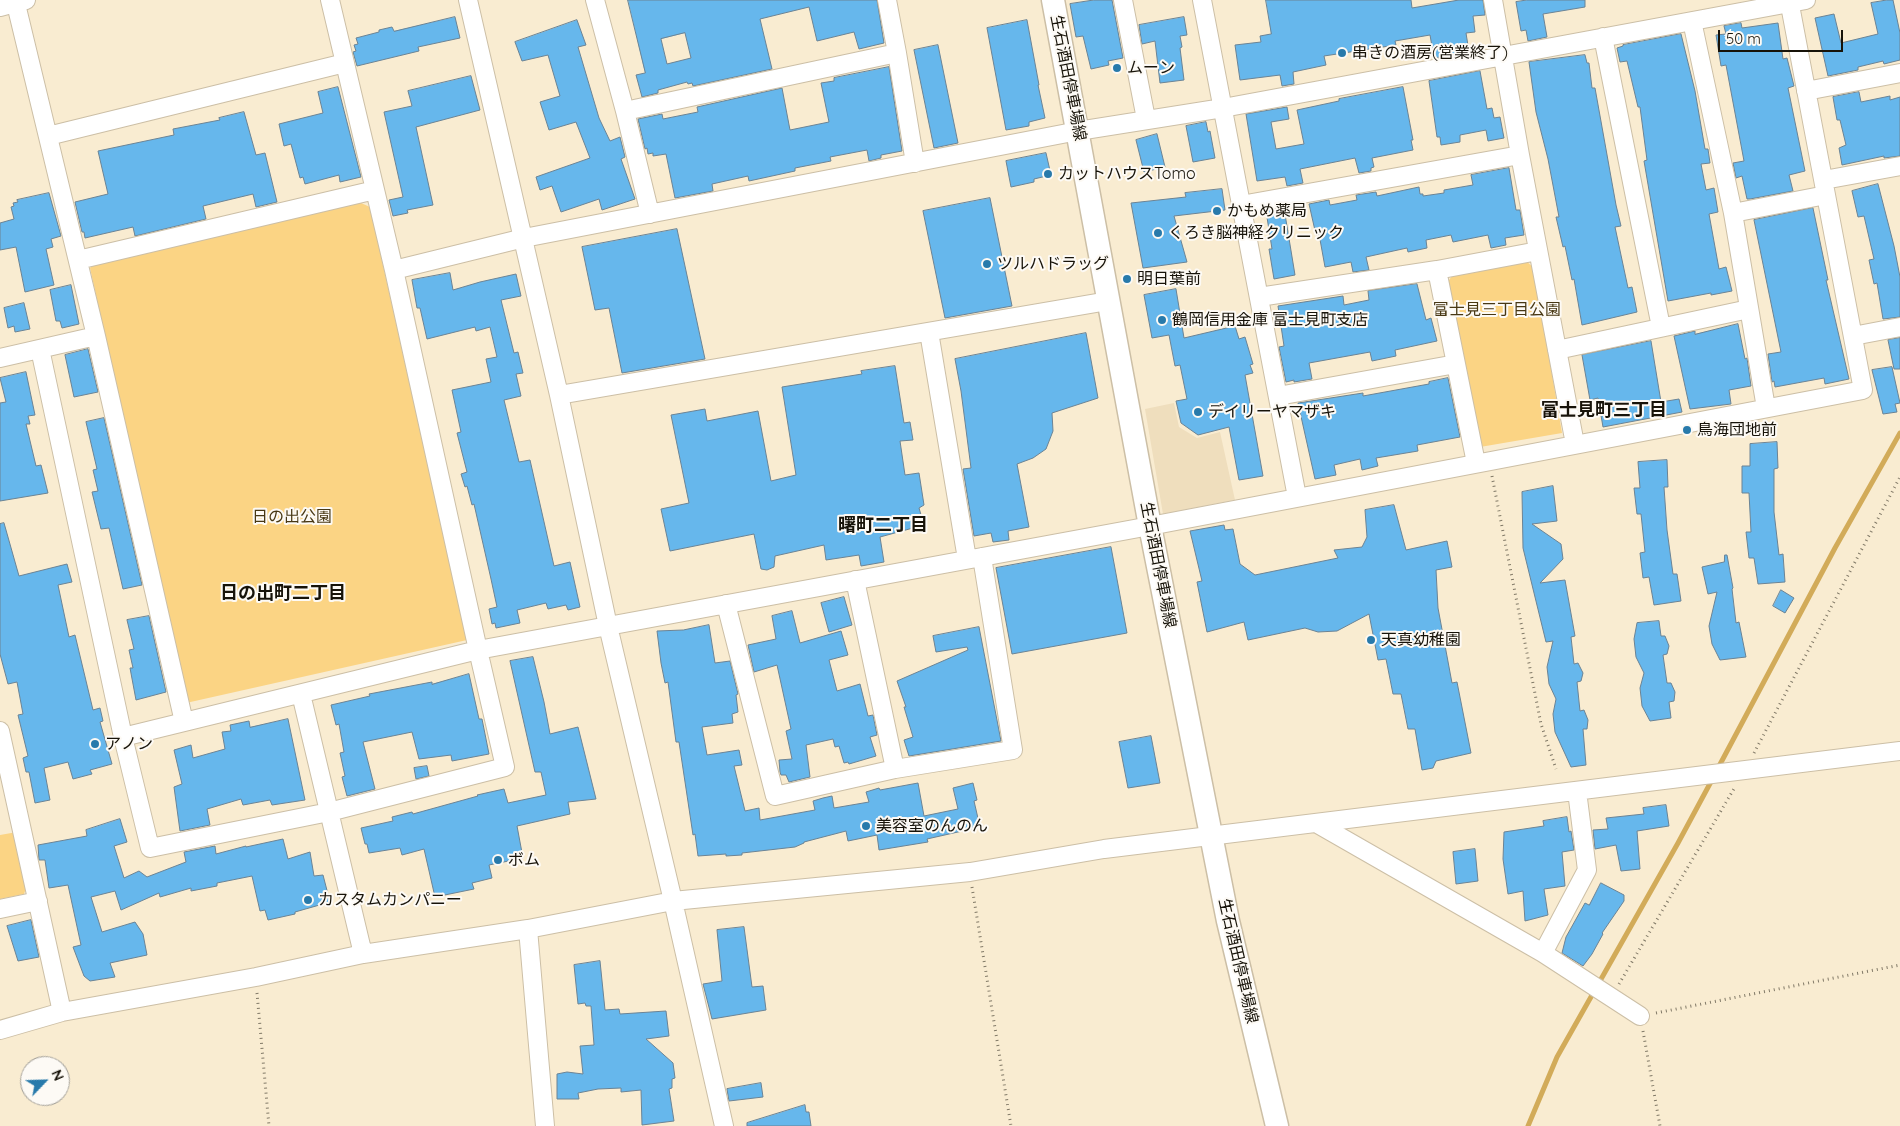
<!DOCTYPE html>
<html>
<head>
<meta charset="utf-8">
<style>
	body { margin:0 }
	#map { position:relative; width:1900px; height:1126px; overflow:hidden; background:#f9ecd1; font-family:Quicksand,sans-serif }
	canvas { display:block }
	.north { position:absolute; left:20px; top:1056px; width:50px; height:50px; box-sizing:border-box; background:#fdfaf5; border:1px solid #a19e97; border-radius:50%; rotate:66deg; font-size:14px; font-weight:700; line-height:20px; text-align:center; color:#171309 }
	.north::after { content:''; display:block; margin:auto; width:18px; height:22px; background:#287aab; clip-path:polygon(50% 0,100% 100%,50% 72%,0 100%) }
	.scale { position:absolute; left:1718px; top:30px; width:125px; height:22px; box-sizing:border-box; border:2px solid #171309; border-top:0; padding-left:6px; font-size:15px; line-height:18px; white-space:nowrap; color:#171309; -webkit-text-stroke:4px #fdfaf5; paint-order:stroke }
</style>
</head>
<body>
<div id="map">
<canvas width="1900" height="1126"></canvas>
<div class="north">N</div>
<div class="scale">50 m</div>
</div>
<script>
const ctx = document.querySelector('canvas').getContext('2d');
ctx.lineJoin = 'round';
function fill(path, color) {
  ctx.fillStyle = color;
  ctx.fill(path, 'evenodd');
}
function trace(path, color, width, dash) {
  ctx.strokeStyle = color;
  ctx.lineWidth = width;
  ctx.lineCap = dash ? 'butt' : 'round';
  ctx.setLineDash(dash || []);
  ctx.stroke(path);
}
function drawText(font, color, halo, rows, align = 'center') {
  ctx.font = font + ' Quicksand,"Noto Sans JP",sans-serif';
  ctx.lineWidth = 4;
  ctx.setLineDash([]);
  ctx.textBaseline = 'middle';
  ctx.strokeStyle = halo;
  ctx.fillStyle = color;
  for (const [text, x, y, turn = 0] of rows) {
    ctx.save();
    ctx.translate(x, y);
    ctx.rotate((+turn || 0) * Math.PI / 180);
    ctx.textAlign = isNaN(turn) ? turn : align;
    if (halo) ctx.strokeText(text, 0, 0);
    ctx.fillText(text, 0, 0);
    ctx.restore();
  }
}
fill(new Path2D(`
	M 1174,403 L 1179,427 L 1197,438 L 1220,432 L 1235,500 L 1163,514 L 1145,409 Z`), '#efdebd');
fill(new Path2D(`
	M 361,203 L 370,207 L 467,640 L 186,703 L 90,268 L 96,262 Z
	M 1526,261 L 1534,268 L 1562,433 L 1480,447 L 1447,283 L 1454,273 Z
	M 17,832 L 28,882 L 24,894 L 0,899 L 0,835 Z`), '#fbd484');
trace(new Path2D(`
	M 1717,770 L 1835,548 L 1900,433
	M 1528,1126 L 1557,1057 L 1678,843 L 1713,778`), '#d2ab59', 5);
const building = new Path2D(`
	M 628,0 L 877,0 L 884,43 L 859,49 L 854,32 L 817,41 L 809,7 L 760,19 L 772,69 L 693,86 L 692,83 L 688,84 L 687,82 L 658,90 L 658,93 L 642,97 L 636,75 L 645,73 ZM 685,33 L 691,58 L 667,64 L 661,39 Z
	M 1094,0 L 1112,0 L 1123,58 L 1108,61 L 1109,65 L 1091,69 L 1083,36 L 1076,37 L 1070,4 Z
	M 1266,0 L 1411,0 L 1412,8 L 1459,0 L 1483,0 L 1485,15 L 1473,16 L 1475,32 L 1466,33 L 1469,52 L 1434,58 L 1430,35 L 1395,41 L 1396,45 L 1324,56 L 1326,65 L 1293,72 L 1294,84 L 1282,86 L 1280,75 L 1240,80 L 1235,45 L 1261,42 L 1260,36 L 1271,34 Z
	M 1527,0 L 1585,0 L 1585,7 L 1543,14 L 1547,37 L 1528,41 L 1526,30 L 1521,31 L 1516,2 Z
	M 1887,0 L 1893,0 L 1900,33 L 1900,60 L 1884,64 L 1883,61 L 1858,67 L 1858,70 L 1828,76 L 1815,18 L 1834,14 L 1841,43 L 1878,34 L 1871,3 Z
	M 455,17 L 460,38 L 418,47 L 419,51 L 357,66 L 353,52 L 356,51 L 354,45 L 358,44 L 356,38 L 379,32 L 379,30 L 392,27 L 394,31 Z
	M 1184,17 L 1187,35 L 1180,36 L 1182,47 L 1180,48 L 1184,80 L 1160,83 L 1155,41 L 1142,44 L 1139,25 Z
	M 577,20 L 586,45 L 578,47 L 599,118 L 610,141 L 620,137 L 625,157 L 621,159 L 635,199 L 602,210 L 599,199 L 561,212 L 552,186 L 540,190 L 536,177 L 590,158 L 576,122 L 549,130 L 540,102 L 560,96 L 548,55 L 522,61 L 515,42 Z
	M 1027,20 L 1039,85 L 1038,85 L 1045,118 L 1029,122 L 1029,126 L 1006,130 L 987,28 Z
	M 1741,23 L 1742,28 L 1778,23 L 1783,59 L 1787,58 L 1794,86 L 1788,88 L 1805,171 L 1789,175 L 1793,191 L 1750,199 L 1747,199 L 1742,176 L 1736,178 L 1733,163 L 1744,161 L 1726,65 L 1721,66 L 1716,35 L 1726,34 L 1724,26 Z
	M 1681,34 L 1695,91 L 1705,149 L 1708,149 L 1710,163 L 1701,164 L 1706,190 L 1714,188 L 1718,212 L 1709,214 L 1719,269 L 1726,267 L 1732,291 L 1711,295 L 1711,293 L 1668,301 L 1644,161 L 1647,160 L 1640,107 L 1638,107 L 1627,61 L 1620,62 L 1617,48 L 1623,46 L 1623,45 Z
	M 938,45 L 958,143 L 934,148 L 914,50 Z
	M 1585,55 L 1587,63 L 1589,63 L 1592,88 L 1595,88 L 1616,205 L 1621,226 L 1615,227 L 1628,288 L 1632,287 L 1637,312 L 1582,325 L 1574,279 L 1572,280 L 1565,246 L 1563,247 L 1556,217 L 1559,217 L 1548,159 L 1536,112 L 1529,62 Z
	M 889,67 L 902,151 L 881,155 L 881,158 L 869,161 L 867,150 L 830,157 L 831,161 L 795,168 L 795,171 L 749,181 L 748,176 L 712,184 L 713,191 L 675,198 L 666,154 L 653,156 L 653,153 L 648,154 L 647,148 L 645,149 L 638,119 L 662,114 L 663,119 L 698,112 L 697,107 L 782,88 L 790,130 L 829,122 L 821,83 L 834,81 L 834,78 Z
	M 1480,71 L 1487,109 L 1492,108 L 1494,118 L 1500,117 L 1504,138 L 1488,141 L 1486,130 L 1460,135 L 1460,142 L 1441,145 L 1440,137 L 1437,137 L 1429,81 Z
	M 471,76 L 480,110 L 416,127 L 433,205 L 407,210 L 408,213 L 393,216 L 389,200 L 403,197 L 384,112 L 412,106 L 408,91 Z
	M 338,87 L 361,177 L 340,182 L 339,175 L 305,184 L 303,177 L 300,178 L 291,144 L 284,146 L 279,124 L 323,113 L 318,92 Z
	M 1403,87 L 1413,140 L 1411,140 L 1413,150 L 1372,158 L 1374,167 L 1371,168 L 1371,171 L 1359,173 L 1355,158 L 1300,169 L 1303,183 L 1287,186 L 1285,177 L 1257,181 L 1246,114 L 1287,107 L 1289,119 L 1271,122 L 1276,149 L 1304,144 L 1297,110 L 1339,101 L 1339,99 Z
	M 1859,92 L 1861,102 L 1890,96 L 1890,100 L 1900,97 L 1900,156 L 1884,158 L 1884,156 L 1842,165 L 1839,148 L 1846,145 L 1840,120 L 1837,120 L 1833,97 Z
	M 244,112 L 256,155 L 265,153 L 277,202 L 256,207 L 253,194 L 203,206 L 206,219 L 135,236 L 133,227 L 85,238 L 84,232 L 82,232 L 75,202 L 108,194 L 98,151 L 174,135 L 173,129 L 220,120 L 219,118 Z
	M 1206,122 L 1208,132 L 1210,131 L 1215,158 L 1193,162 L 1186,126 Z
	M 1157,134 L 1165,167 L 1144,172 L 1136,140 Z
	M 1046,153 L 1051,175 L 1034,179 L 1034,182 L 1011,187 L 1006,161 Z
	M 1509,168 L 1516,210 L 1520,210 L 1524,235 L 1505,238 L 1506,245 L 1491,248 L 1488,235 L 1453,242 L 1451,235 L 1426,240 L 1427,248 L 1408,252 L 1407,248 L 1366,257 L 1369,270 L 1353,272 L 1351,262 L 1325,267 L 1319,234 L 1316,235 L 1309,204 L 1329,200 L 1330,205 L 1357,200 L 1356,195 L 1376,192 L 1377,196 L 1419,187 L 1420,194 L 1423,194 L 1423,196 L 1444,193 L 1444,190 L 1473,185 L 1471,175 Z
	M 1878,184 L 1894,246 L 1900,277 L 1900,317 L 1883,319 L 1877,283 L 1874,284 L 1869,260 L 1874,259 L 1864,216 L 1858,217 L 1852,191 Z
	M 1222,189 L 1225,210 L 1174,216 L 1187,262 L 1143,268 L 1131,203 L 1186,197 L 1185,193 Z
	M 49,193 L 61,236 L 51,239 L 53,247 L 46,249 L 54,285 L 25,292 L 16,247 L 0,250 L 0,223 L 14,219 L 11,207 L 14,206 L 13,203 L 18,202 L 17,200 Z
	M 990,198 L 1012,306 L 945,318 L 923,211 Z
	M 1284,208 L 1295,275 L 1274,279 L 1269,249 L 1272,249 L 1266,211 Z
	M 1813,208 L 1828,280 L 1826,280 L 1849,379 L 1825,384 L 1824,378 L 1775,387 L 1774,381 L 1772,382 L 1768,354 L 1781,352 L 1754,220 Z
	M 677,229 L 705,359 L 622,373 L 609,308 L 595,310 L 582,247 Z
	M 450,273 L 453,290 L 480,282 L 516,274 L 521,296 L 501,300 L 514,353 L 518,352 L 523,373 L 516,374 L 521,396 L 504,400 L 519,462 L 530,460 L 554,566 L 570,562 L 580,607 L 568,610 L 566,605 L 548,609 L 546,603 L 517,610 L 520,623 L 496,628 L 495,623 L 492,624 L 489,609 L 497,607 L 491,579 L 474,504 L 472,505 L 467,486 L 465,487 L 461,474 L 467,472 L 457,433 L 461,432 L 452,390 L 491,382 L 486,359 L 497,357 L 490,327 L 476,331 L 475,327 L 427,339 L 420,308 L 417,308 L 412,280 Z
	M 1417,284 L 1426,320 L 1431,318 L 1437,341 L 1395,350 L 1396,356 L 1372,361 L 1370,352 L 1309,363 L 1312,379 L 1294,382 L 1294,380 L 1286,382 L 1279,347 L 1284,346 L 1278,306 L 1343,296 L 1344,305 L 1369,300 L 1368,291 Z
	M 71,285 L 79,324 L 62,328 L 60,321 L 56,321 L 50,290 Z
	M 1176,289 L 1184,338 L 1235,326 L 1239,339 L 1245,337 L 1253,364 L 1250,365 L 1253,373 L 1245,375 L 1263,476 L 1239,480 L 1229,427 L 1198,435 L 1181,423 L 1176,401 L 1187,399 L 1180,365 L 1175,366 L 1169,335 L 1152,338 L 1144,295 Z
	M 24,303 L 30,329 L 15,332 L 14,326 L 8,328 L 4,308 Z
	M 1738,324 L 1745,359 L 1747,358 L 1751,386 L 1729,390 L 1731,404 L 1690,409 L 1674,336 L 1695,331 L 1695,334 Z
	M 1086,333 L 1098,398 L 1052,413 L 1053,431 L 1046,449 L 1033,458 L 1017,464 L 1029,527 L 1008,531 L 1009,540 L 993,542 L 991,533 L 974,536 L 963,469 L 971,468 L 961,391 L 955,359 Z
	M 1900,338 L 1900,369 L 1894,369 L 1888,340 Z
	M 1651,341 L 1661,402 L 1679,399 L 1682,412 L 1603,427 L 1598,398 L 1590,400 L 1582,355 Z
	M 88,349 L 98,392 L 74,397 L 65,355 Z
	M 895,366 L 904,423 L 910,422 L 913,440 L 900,441 L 905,475 L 919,473 L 924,505 L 919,508 L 924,525 L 880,537 L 884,562 L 861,566 L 859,555 L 826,560 L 824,545 L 775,556 L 774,567 L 767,570 L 761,569 L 754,534 L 670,551 L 661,509 L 689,503 L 671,415 L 705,409 L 707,421 L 758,411 L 771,481 L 796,475 L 782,387 L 862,374 L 861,371 Z
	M 1892,367 L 1900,403 L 1895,404 L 1897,412 L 1883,414 L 1872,370 Z
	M 26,372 L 35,415 L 28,416 L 30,424 L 26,424 L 36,466 L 41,465 L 48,493 L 0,501 L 0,403 L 6,402 L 0,378 Z
	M 1448,378 L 1460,437 L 1417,445 L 1418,451 L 1376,458 L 1378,466 L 1362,470 L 1360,459 L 1334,465 L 1336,475 L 1315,479 L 1298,403 L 1363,393 L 1363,396 L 1429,384 L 1429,382 Z
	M 104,418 L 142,585 L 123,589 L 109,528 L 101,529 L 92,492 L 98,491 L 93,470 L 97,469 L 86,422 Z
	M 1777,442 L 1778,468 L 1774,469 L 1774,512 L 1779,555 L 1783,554 L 1785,582 L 1758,584 L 1754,558 L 1749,558 L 1746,532 L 1751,532 L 1749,493 L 1742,493 L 1742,466 L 1750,466 L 1750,444 Z
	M 1667,460 L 1668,487 L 1664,487 L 1667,530 L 1673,574 L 1677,574 L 1681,601 L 1654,605 L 1649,577 L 1643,578 L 1640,553 L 1645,552 L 1641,514 L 1637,514 L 1634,488 L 1640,488 L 1638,462 Z
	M 1553,486 L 1557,521 L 1532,524 L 1561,544 L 1563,559 L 1540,583 L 1565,580 L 1575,636 L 1571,637 L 1574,664 L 1578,663 L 1583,673 L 1581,681 L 1577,682 L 1580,711 L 1584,710 L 1588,720 L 1587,729 L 1583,729 L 1586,765 L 1571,767 L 1555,732 L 1553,714 L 1556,699 L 1549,684 L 1547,667 L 1553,641 L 1546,642 L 1523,548 L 1522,492 Z
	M 1394,505 L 1406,550 L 1447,541 L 1452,567 L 1436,570 L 1438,608 L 1452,683 L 1457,682 L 1471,753 L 1436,761 L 1433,768 L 1422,770 L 1415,729 L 1408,729 L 1401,694 L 1393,694 L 1386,659 L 1378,660 L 1369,614 L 1337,631 L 1318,632 L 1305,628 L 1248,640 L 1244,622 L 1207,632 L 1197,582 L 1202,581 L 1190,531 L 1224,525 L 1225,530 L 1233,529 L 1240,564 L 1255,575 L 1338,558 L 1334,550 L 1362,547 L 1367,537 L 1365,510 Z
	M 4,523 L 19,576 L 67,564 L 72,582 L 58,585 L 69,637 L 75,635 L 93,710 L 100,708 L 103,721 L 100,722 L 112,764 L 90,770 L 92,774 L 73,779 L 68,762 L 44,768 L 50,800 L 35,803 L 29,772 L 26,772 L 23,758 L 28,756 L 18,715 L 23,714 L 17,682 L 8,684 L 0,654 L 0,524 Z
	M 1111,547 L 1127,633 L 1012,654 L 996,568 Z
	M 1725,555 L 1727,555 L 1733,588 L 1732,589 L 1736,623 L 1739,622 L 1746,657 L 1720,660 L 1712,644 L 1709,626 L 1717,592 L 1708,594 L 1702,567 L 1724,562 Z
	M 1781,590 L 1794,598 L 1785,613 L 1773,606 Z
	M 844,597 L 852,625 L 829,632 L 821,603 Z
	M 792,611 L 800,643 L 841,631 L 848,655 L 829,660 L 837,691 L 860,684 L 868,716 L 873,715 L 877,735 L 870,737 L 876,756 L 849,764 L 848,762 L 844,763 L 839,746 L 835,747 L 833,739 L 806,745 L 810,777 L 789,782 L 786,775 L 781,775 L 780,772 L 779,760 L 792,759 L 786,731 L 791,729 L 777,665 L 754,672 L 748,645 L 776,639 L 772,616 Z
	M 149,616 L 166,692 L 136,700 L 130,668 L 133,668 L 129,650 L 134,649 L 127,620 Z
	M 1659,621 L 1661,636 L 1665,636 L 1669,646 L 1667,654 L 1663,655 L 1667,683 L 1671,683 L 1675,692 L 1674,701 L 1669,702 L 1671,718 L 1650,721 L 1642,706 L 1640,688 L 1644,673 L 1636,657 L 1634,639 L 1637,623 Z
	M 709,625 L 715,663 L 730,661 L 738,694 L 736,695 L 738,712 L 732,714 L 733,723 L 702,727 L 707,755 L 739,750 L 742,765 L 734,766 L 745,811 L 759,808 L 760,820 L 815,810 L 813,801 L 823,798 L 832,796 L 834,808 L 869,802 L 866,792 L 879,788 L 880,790 L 918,783 L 924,816 L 958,809 L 953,788 L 973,783 L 977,800 L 974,801 L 980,827 L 927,839 L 928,842 L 879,850 L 877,835 L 848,841 L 846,831 L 804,842 L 804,843 L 795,847 L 742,853 L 742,855 L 726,856 L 726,854 L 698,856 L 695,834 L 693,835 L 679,742 L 676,742 L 668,682 L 665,683 L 661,663 L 657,631 L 683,630 Z
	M 979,627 L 1001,741 L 909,756 L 904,740 L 913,737 L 904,707 L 906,707 L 897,681 L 968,650 L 967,647 L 936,652 L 933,636 Z
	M 533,657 L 544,702 L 550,734 L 578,727 L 596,799 L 568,802 L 570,814 L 517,826 L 523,858 L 489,865 L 492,878 L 472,883 L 474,889 L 435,897 L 424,849 L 402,855 L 400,848 L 369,853 L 367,844 L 365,844 L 361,828 L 393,821 L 392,817 L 412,812 L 413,814 L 478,796 L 477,795 L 504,789 L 508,803 L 546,795 L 541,772 L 535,772 L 510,661 Z
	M 469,674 L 479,719 L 482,719 L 489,754 L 452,761 L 451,755 L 419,759 L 412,732 L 363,742 L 375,789 L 347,796 L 342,777 L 345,776 L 340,753 L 344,752 L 339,724 L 336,725 L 331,705 L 370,696 L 369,694 L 432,682 L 432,684 Z
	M 288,719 L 305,800 L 272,805 L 270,800 L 243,805 L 241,799 L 207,809 L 210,825 L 180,831 L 174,787 L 182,784 L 174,750 L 191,745 L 193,758 L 225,749 L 222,732 L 231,731 L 230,725 L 249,721 L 250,727 Z
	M 1151,736 L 1160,783 L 1128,788 L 1119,742 Z
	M 427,766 L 429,776 L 416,779 L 414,768 Z
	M 1666,805 L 1669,826 L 1637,831 L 1640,869 L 1621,871 L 1616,845 L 1595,849 L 1593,830 L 1608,829 L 1606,818 L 1644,814 L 1643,808 Z
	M 1567,817 L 1569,832 L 1571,831 L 1574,850 L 1562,852 L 1565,886 L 1544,889 L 1548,915 L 1525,921 L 1523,891 L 1508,894 L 1503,859 L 1504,832 L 1544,826 L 1543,821 Z
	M 120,819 L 127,842 L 114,846 L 124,878 L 139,871 L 147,877 L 186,862 L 184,852 L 215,846 L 216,854 L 246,846 L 246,847 L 283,839 L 288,859 L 310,852 L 314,876 L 323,875 L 330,902 L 295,912 L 295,914 L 268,920 L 265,910 L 260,911 L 252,876 L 217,883 L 217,886 L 191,891 L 191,888 L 160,897 L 159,893 L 121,910 L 115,891 L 91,897 L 102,932 L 135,922 L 143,934 L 147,955 L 110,963 L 115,977 L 90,981 L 84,976 L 73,947 L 81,945 L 68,885 L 49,888 L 45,860 L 39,860 L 38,845 L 87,836 L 86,830 Z
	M 1475,849 L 1478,881 L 1456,884 L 1453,852 Z
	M 1601,883 L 1624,895 L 1624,901 L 1602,933 L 1603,934 L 1592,954 L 1583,966 L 1562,953 L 1566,937 L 1585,903 L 1589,905 Z
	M 31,920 L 39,957 L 18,961 L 7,926 Z
	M 744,927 L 752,987 L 763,986 L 766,1010 L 712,1019 L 703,984 L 722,981 L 717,930 Z
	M 600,961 L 605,1010 L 619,1009 L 620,1014 L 666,1011 L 669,1036 L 646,1039 L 673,1063 L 675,1078 L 672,1079 L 672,1088 L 669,1089 L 674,1121 L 642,1125 L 641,1090 L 621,1092 L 621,1088 L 598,1089 L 578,1093 L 579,1099 L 557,1099 L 557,1074 L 567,1072 L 583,1074 L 580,1046 L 594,1045 L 591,1006 L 586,1006 L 585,1003 L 578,1004 L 574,965 Z
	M 761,1083 L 763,1097 L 729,1101 L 727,1089 Z
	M 805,1105 L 806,1112 L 809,1112 L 811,1126 L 747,1126 L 747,1123 Z`);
fill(building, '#66b7ec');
trace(building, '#6b8394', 1);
const minor = new Path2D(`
	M 15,0 L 96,336 L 184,722
	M 468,0 L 559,395 L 608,626 L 673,901 L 724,1126
	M 595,0 L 625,111 L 650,214
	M 887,0 L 897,53 L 915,163
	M 1123,0 L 1146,119
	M 1202,0 L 1297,497
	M 1493,0 L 1520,155 L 1575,444
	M 0,7 L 26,0
	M 1692,21 L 1733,213 L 1766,408
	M 1603,37 L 1661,327
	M 1806,91 L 1900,73
	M 625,111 L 897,53
	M 48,136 L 345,63
	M 1824,180 L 1900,166
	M 1241,205 L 1520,155
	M 1733,213 L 1826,195
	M 78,260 L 375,190
	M 394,270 L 524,238 L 1078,131 L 1223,108 L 1806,0
	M 1437,270 L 1476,463
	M 1259,297 L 1437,270 L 1538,251
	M 929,332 L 967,559
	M 1853,336 L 1900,327
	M 40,349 L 123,737 L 478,650 L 1150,526 L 1863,390 L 1789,0
	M 1557,350 L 1749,309
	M 0,358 L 96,336
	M 559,395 L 1108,301
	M 1278,396 L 1456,364
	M 855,580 L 895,769
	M 726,604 L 775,796 L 895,769 L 1013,750 L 982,557
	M 301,694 L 363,954
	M 0,731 L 62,1012
	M 123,737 L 150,848 L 329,812 L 505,767 L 478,650 L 394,270 L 330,0
	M 1316,823 L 1543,953 L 1640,1016
	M 0,909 L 38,901
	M 528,929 L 545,1126
	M 1543,953 L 1587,870 L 1577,791
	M 0,1030 L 62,1012 L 256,977 L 363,954 L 528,929 L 673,901 L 970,872 L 1104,849 L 1900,751`);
const major = new Path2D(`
	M 1053,0 L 1150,526 L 1228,921 L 1277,1126`);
trace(minor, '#ccbfa6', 20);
trace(major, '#ccbfa6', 25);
trace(new Path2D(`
	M 1492,476 L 1541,724 L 1556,769
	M 1754,753 L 1900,477
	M 972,887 L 1011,1126
	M 1619,984 L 1735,787
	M 257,993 L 269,1126
	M 1656,1013 L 1900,965
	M 1643,1031 L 1660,1126`), '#817967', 3, [1, 4]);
trace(minor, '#fff', 18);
trace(major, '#fff', 22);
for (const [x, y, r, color] of [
	[1342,53,5,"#287aab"],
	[1117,68,5,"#287aab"],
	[1048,174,5,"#287aab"],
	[1217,211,5,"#287aab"],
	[1158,233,5,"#287aab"],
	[987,264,5,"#287aab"],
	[1127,279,5,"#287aab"],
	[1162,320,5,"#287aab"],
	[1198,412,5,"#287aab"],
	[1687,430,5,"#287aab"],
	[1371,640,5,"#287aab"],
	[95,744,5,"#287aab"],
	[866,826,5,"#287aab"],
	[498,860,5,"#287aab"],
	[308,900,5,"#287aab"]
]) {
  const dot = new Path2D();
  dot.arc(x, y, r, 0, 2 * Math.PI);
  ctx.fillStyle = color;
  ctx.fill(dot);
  trace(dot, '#fdfaf5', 2);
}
drawText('16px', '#171309', '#fdfaf5', [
	["串きの酒房(営業終了)",1352,53],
	["ムーン",1127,68],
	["カットハウスTomo",1058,174],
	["かもめ薬局",1227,211],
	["くろき脳神経クリニック",1168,233],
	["ツルハドラッグ",997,264],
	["明日葉前",1137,279],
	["鶴岡信用金庫 富士見町支店",1172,320],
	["デイリーヤマザキ",1208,412],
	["鳥海団地前",1697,430],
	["天真幼稚園",1381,640],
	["アノン",105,744],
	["美容室のんのん",876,826],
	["ボム",508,860],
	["カスタムカンパニー",318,900]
], 'left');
drawText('16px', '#171309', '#fdfaf5', [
	["生石酒田停車場線",1068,78,79],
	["生石酒田停車場線",1158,565,79],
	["生石酒田停車場線",1238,961,77]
]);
drawText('16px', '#483814', '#fdfaf5', [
	["富士見三丁目公園",1497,310],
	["日の出公園",292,517]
]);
drawText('bold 18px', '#171309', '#fdfaf5', [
	["富士見町三丁目",1604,411],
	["曙町二丁目",883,526],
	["日の出町二丁目",283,594]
]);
</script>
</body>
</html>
